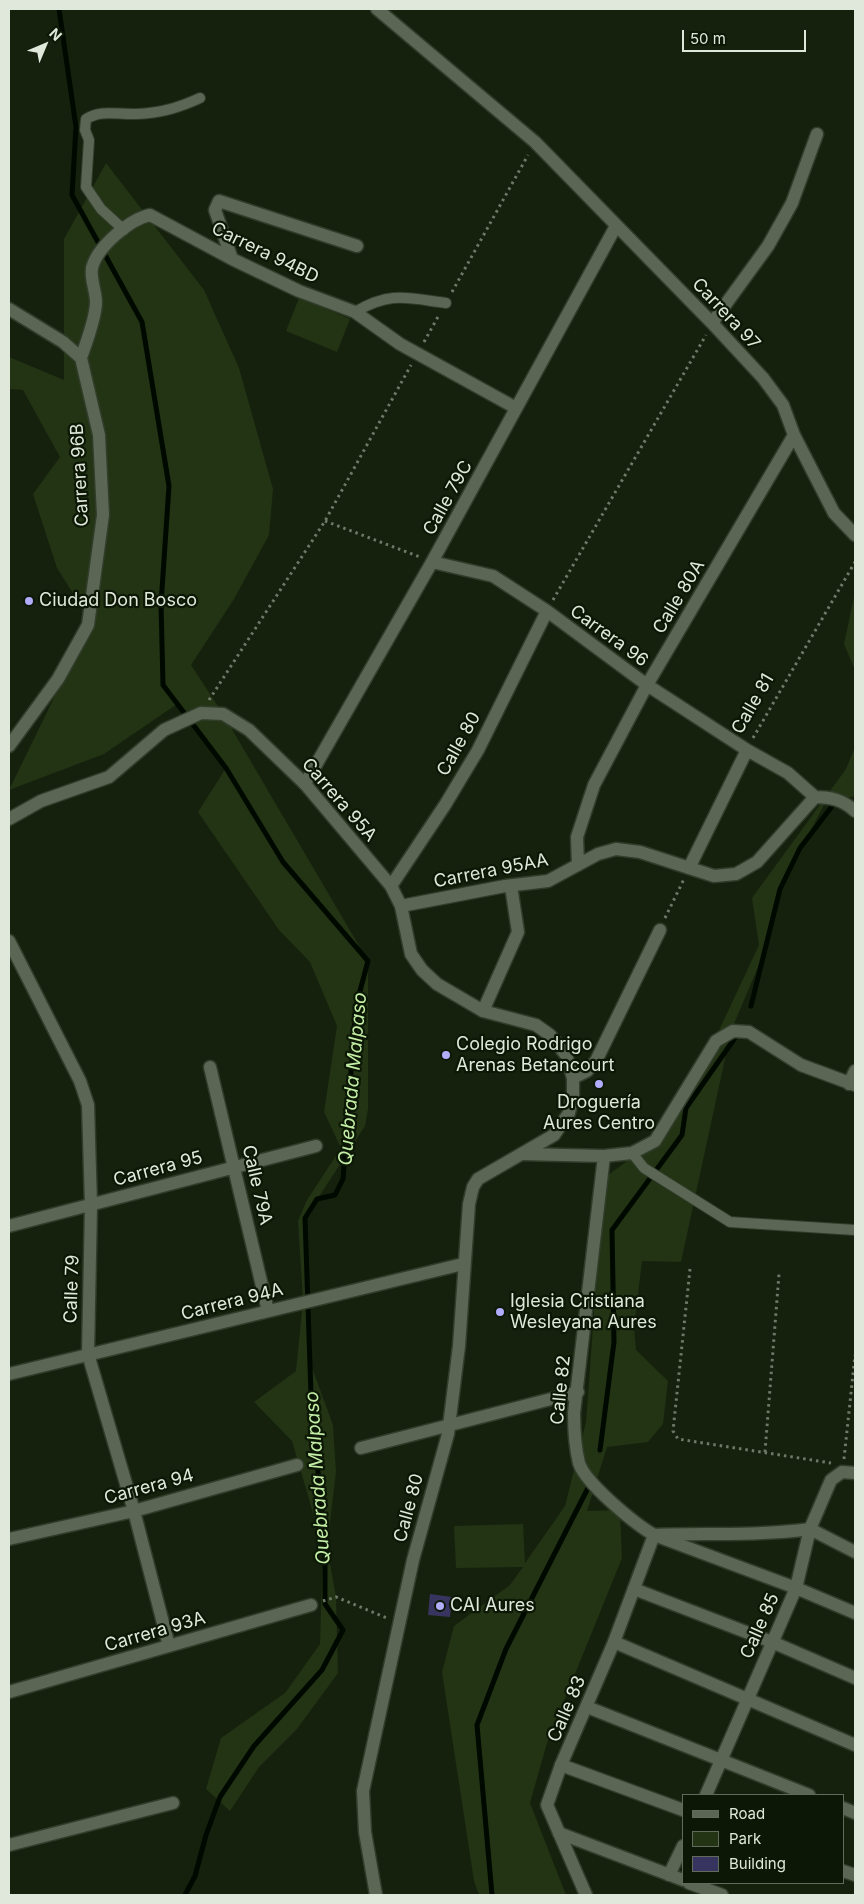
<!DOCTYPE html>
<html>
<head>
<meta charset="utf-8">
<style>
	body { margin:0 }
	#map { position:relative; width:864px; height:1904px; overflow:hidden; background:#15210d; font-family:Inter,sans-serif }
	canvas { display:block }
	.frame { position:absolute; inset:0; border:10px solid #e0e8db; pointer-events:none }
	.legend { position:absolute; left:682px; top:1794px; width:162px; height:90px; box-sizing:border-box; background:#0c1705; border:1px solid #616b5b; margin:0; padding:6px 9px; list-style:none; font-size:15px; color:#e0e8db }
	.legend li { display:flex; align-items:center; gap:10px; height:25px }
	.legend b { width:25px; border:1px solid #616b5b }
	.north { position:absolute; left:20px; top:20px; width:50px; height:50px; -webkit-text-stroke:4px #0c1705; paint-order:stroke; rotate:45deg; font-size:14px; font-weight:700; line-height:20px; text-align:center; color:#e0e8db }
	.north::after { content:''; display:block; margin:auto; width:18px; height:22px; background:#e0e8db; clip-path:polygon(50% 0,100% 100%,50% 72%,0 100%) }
	.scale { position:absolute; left:682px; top:30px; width:124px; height:22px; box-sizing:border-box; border:2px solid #e0e8db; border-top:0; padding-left:6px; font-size:15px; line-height:18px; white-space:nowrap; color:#e0e8db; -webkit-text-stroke:4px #0c1705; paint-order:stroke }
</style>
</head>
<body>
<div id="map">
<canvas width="864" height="1904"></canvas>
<div class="frame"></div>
<ul class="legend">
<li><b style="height:6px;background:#5b6754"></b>Road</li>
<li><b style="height:14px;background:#223414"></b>Park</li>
<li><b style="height:14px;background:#383460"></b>Building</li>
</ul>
<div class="north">N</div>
<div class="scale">50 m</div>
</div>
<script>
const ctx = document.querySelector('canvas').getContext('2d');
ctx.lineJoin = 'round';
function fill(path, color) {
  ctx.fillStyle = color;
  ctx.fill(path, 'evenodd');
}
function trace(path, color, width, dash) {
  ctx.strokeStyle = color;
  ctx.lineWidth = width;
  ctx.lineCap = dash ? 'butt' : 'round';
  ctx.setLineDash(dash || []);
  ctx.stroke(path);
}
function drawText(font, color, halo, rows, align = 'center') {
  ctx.font = font + ' Inter,sans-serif';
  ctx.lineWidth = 4.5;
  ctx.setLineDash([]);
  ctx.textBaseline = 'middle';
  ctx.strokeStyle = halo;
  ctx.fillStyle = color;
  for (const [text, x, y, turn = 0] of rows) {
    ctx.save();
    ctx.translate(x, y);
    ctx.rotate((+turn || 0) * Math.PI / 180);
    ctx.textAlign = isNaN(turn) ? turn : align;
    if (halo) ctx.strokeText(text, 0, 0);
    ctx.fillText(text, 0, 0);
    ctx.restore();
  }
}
fill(new Path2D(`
	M 106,163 L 204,290 L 239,368 L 273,489 L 269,535 L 234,599 L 191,665 L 223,714 L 368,961 L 368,1109 L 365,1126 L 305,1218 L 311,1365 L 333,1425 L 336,1472 L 327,1547 L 336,1597 L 338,1673 L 297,1729 L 259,1767 L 230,1811 L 206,1789 L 221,1738 L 285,1693 L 320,1644 L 323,1547 L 292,1441 L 254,1402 L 296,1371 L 303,1301 L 298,1221 L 307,1200 L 341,1148 L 324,1112 L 337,1026 L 310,962 L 279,930 L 198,812 L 226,768 L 177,704 L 104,754 L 9,790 L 91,622 L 57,568 L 33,494 L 60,457 L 23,390 L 9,389 L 9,357 L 64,380 L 64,239 Z
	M 299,298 L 350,319 L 337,352 L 286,331 Z
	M 855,592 L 855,670 L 844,644 Z
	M 855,747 L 855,796 L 825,803 L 780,889 L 767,946 L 731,1031 L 681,1262 L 642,1261 L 634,1327 L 636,1350 L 668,1381 L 663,1424 L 648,1442 L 607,1447 L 587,1511 L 620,1510 L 622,1558 L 547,1743 L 530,1803 L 566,1895 L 479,1895 L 474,1881 L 442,1672 L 454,1626 L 510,1585 L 523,1567 L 456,1568 L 454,1526 L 523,1524 L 525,1563 L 565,1506 L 586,1422 L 604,1178 L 656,1140 L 714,1041 L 759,945 L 752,898 L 846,769 Z`), '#223414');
trace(new Path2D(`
	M 59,9 L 76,127 L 72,195 L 142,322 L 169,486 L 161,604 L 163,685 L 226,768 L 283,862 L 368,961 L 356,1006 L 343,1179 L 335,1195 L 317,1199 L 305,1218 L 311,1395 L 325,1548 L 325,1604 L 343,1630 L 322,1670 L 254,1746 L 220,1797 L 206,1835 L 195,1876 L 185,1895
	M 751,1006 L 780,889 L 800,848 L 833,805
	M 600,1450 L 614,1342 L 612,1230 L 682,1135 L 686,1108 L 737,1035
	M 492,1895 L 477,1725 L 506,1649 L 589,1486`), '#000900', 5);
fill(new Path2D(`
	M 430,1594 L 452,1597 L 450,1617 L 428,1615 Z`), '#383460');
const service = new Path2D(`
	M 124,230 L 101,209 L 86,187 L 89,140 L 85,130 L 86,119 C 102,109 118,115 136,114 C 161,113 178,108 200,98
	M 355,312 C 391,291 407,298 446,303
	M 632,1153 L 644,1168 L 730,1222 L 855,1230`);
const pedestrian = new Path2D(`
	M 654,1535 L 796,1588 L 855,1613
	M 634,1589 L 772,1642 L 855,1678
	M 614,1642 L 855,1745
	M 587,1707 L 809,1795
	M 561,1765 L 683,1810
	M 706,1795 L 796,1588 L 810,1529 L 855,1552
	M 843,1808 L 855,1813
	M 559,1833 L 683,1880
	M 843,1871 L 855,1875
	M 669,1875 L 683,1846
	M 689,1883 L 722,1895`);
const minor = new Path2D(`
	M 377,9 L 535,142 L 712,323 L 763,378 L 783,405 L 794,435 L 834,513 L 855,535
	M 232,259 L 215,210 L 219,201 L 357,246
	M 9,309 L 63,342 L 81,358 L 99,435 L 103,515 L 88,625 L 58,679 L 9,746
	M 712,323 L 768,246 L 792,203 L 817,134
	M 81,358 C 86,343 96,318 96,302 C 96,291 90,279 92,268 C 97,247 130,219 150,215 L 232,259 L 299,291 L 355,312 L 400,344 L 516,408
	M 432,562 L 493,576 L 547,611 L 647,685 L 747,750 L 788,773 L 815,797 C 831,797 843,800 855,811
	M 305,784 L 432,562 L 616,226
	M 578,865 L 577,837 L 594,785 L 647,685 L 794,435
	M 689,868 L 747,750
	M 391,886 L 445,805 L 478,750 L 547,611
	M 401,906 L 505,886 L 548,881 L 598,854 L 616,849 L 640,852 L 714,876 L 736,874 L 757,862 L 815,797
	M 9,941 L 80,1081 L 88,1105 L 91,1205 L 88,1354 L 134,1511 L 169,1646
	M 483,1011 L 518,932 L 511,886
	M 210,1067 L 268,1311
	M 573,1078 L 587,1071 L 596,1061 L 660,930
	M 849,1084 L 855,1071
	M 522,1154 L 604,1156 L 632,1153 L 655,1141 L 716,1041 L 733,1031 L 749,1032 L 801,1065 L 855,1085
	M 604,1156 L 574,1413 C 574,1429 575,1447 579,1463 C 585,1483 635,1524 654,1535
	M 9,1226 L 316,1146
	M 361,1448 L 578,1392
	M 654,1535 C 706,1533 758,1536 810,1529 L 831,1480 L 842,1472 L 855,1473
	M 9,1539 L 134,1511 L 297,1465
	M 9,1692 L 311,1605
	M 9,1845 L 173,1803
	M 586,1895 L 547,1805 L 561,1765 L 614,1642 L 654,1535`);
const tertiary = new Path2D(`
	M 9,819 L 41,801 L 109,777 L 164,730 L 201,713 L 223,714 L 249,730 L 305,784 L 391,886 L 401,906 L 411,954 L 422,970 L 437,984 L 483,1011 L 536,1025 L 550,1035 L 566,1055 L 573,1078 L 573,1095 L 569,1113 L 554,1135 L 478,1179 L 473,1187 L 469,1204 L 459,1346 L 448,1434 L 413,1560 L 363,1791 L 365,1832 L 376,1895
	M 9,1374 L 463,1264`);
trace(service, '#313d2a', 12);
trace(pedestrian, '#313d2a', 15);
trace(minor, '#313d2a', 15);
trace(tertiary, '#313d2a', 15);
trace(new Path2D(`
	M 452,292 L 528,155
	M 424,342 L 439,315
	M 325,521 L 420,557
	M 553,600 L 706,335
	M 209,700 L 325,521 L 411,365
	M 753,738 L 855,562
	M 665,918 L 684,879
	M 690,1269 L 673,1431 L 678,1439 L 831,1463
	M 765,1452 L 779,1274
	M 844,1459 L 855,1355
	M 323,1601 L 336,1597 L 387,1618`), '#6e7968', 3, [2.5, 4]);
trace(service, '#5b6754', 10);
trace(pedestrian, '#5b6754', 12);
trace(minor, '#5b6754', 12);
trace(tertiary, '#5b6754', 12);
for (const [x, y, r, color] of [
	[29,601,5,"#b1adfa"],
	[446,1055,5,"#b1adfa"],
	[599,1084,5,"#b1adfa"],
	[500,1312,5,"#b1adfa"],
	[440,1606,5,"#b1adfa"]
]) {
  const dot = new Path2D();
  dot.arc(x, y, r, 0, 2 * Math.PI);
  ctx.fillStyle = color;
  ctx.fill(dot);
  trace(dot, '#0c1705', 2);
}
drawText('18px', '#e0e8db', '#0c1705', [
	["Carrera 94BD",265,253,26],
	["Carrera 97",726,314,47],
	["Carrera 96B",80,475,-93],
	["Calle 79C",448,498,-61],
	["Calle 80A",679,597,-59],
	["Carrera 96",609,636,36],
	["Calle 81",753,704,-60],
	["Calle 80",459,744,-61],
	["Carrera 95A",339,800,49],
	["Carrera 95AA",491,871,-11],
	["Carrera 95",158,1169,-15],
	["Calle 79A",257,1185,77],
	["Calle 79",72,1289,-88],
	["Carrera 94A",232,1302,-14],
	["Calle 82",561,1390,-84],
	["Carrera 94",149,1487,-15],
	["Calle 80",409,1508,-75],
	["Calle 85",760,1626,-66],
	["Carrera 93A",155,1632,-16],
	["Calle 83",567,1709,-67]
]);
drawText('18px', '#e0e8db', '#0c1705', [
	["Ciudad Don Bosco",39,601],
	["Colegio Rodrigo",456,1045],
	["Arenas Betancourt",456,1066],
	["Droguería",599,1103,"center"],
	["Aures Centro",599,1124,"center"],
	["Iglesia Cristiana",510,1302],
	["Wesleyana Aures",510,1323],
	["CAI Aures",450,1606]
], 'left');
drawText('italic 19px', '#c3eea6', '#0c1705', [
	["Quebrada Malpaso",353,1079,-85],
	["Quebrada Malpaso",318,1478,-94]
]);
</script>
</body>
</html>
